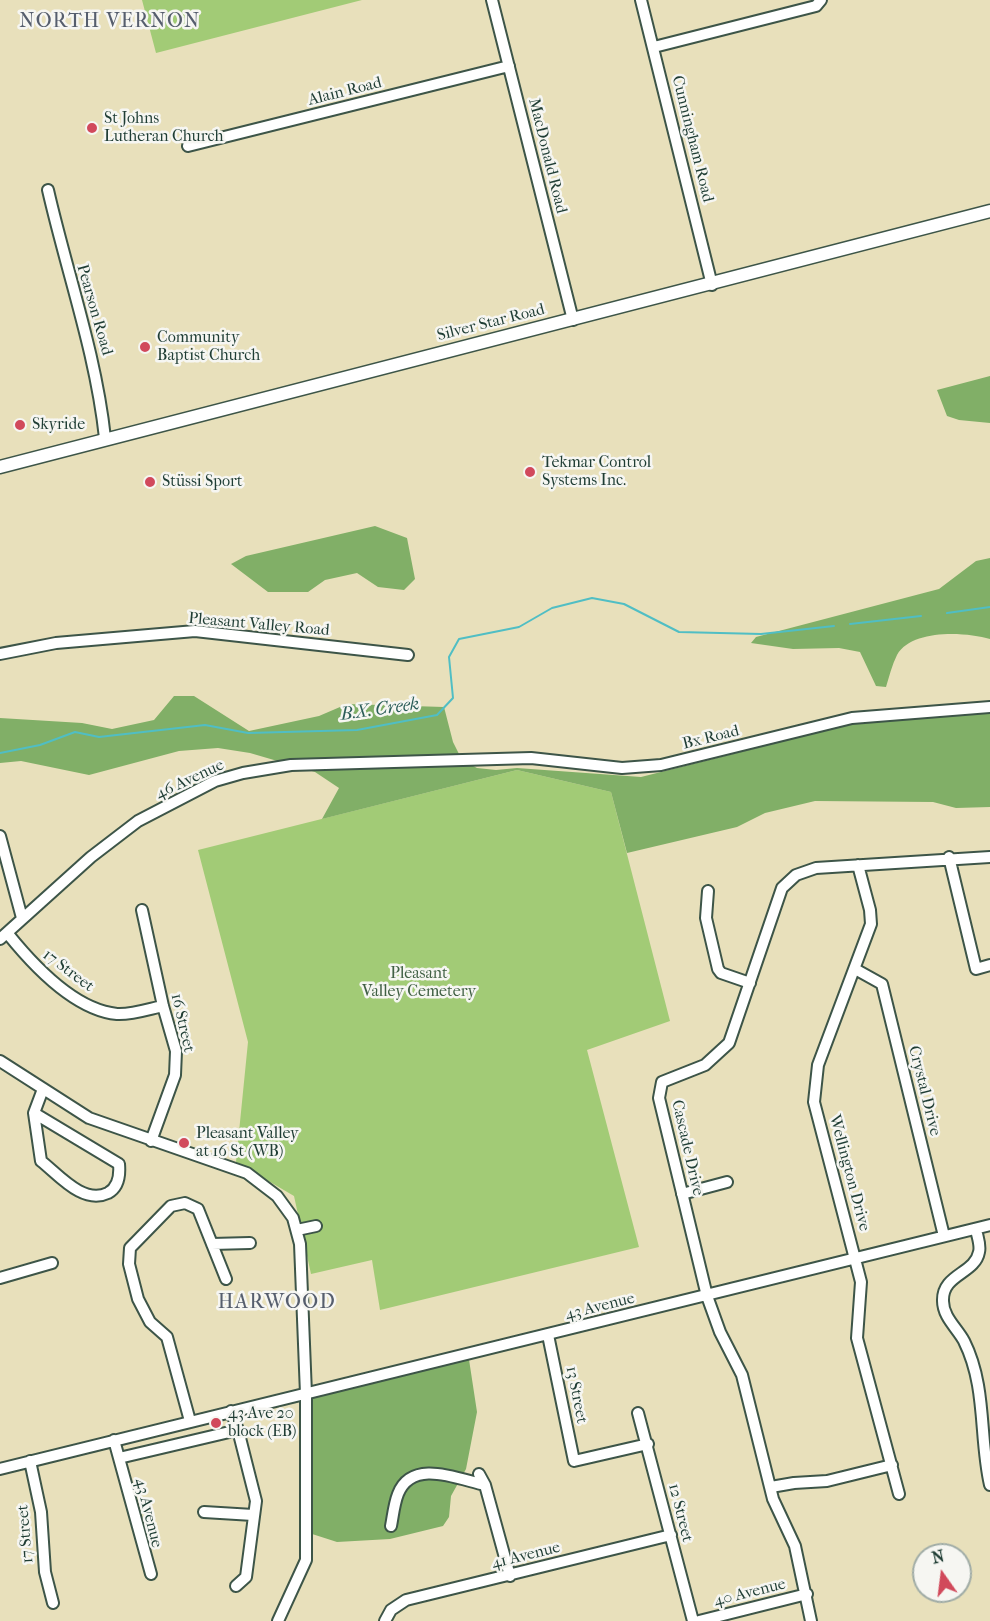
<!DOCTYPE html>
<html>
<head>
<meta charset="utf-8">
<style>
	body { margin:0 }
	#map { position:relative; width:990px; height:1621px; overflow:hidden; background:#e8e0bb; font-family:"IM FELL French Canon",serif }
	canvas { display:block }
	.north { position:absolute; left:912px; top:1543px; width:60px; height:60px; box-sizing:border-box; background:#f6f6f2; border:2px solid #a0aca6; border-radius:50%; rotate:346deg; font-size:16px; font-weight:700; line-height:24px; text-align:center; color:#1f3d34 }
	.north::after { content:''; display:block; margin:auto; width:21px; height:27px; background:#d1495b; clip-path:polygon(50% 0,100% 100%,50% 72%,0 100%) }
</style>
</head>
<body>
<div id="map">
<canvas width="990" height="1621"></canvas>
<div class="north">N</div>
</div>
<script>
const ctx = document.querySelector('canvas').getContext('2d');
ctx.lineJoin = 'round';
function fill(path, color) {
  ctx.fillStyle = color;
  ctx.fill(path, 'evenodd');
}
function trace(path, color, width, dash) {
  ctx.strokeStyle = color;
  ctx.lineWidth = width;
  ctx.lineCap = dash ? 'butt' : 'round';
  ctx.setLineDash(dash || []);
  ctx.stroke(path);
}
function drawText(font, color, halo, rows, align = 'center') {
  ctx.font = font + ' "IM FELL French Canon",serif';
  ctx.lineWidth = 5;
  ctx.setLineDash([]);
  ctx.textBaseline = 'middle';
  ctx.strokeStyle = halo;
  ctx.fillStyle = color;
  for (const [text, x, y, turn = 0] of rows) {
    ctx.save();
    ctx.translate(x, y);
    ctx.rotate((+turn || 0) * Math.PI / 180);
    ctx.textAlign = isNaN(turn) ? turn : align;
    if (halo) ctx.strokeText(text, 0, 0);
    ctx.fillText(text, 0, 0);
    ctx.restore();
  }
}
fill(new Path2D(`
	M 142,0 L 362,0 L 156,53 Z
	M 517,770 L 611,792 L 670,1021 L 587,1050 L 639,1247 L 380,1310 L 372,1260 L 311,1274 L 294,1196 L 236,1162 L 248,1042 L 198,850 Z`), '#a2cb76');
fill(new Path2D(`
	M 990,376 L 990,423 L 959,420 L 947,416 L 937,390 Z
	M 375,526 L 407,538 L 415,579 L 404,590 L 378,587 L 357,573 L 325,580 L 308,592 L 268,592 L 231,564 L 246,556 Z
	M 990,558 L 990,639 C 965,632 912,629 897,655 C 892,665 889,677 886,687 L 876,686 L 860,652 L 839,648 L 793,649 L 751,643 L 756,637 L 939,589 L 976,561 Z
	M 174,696 L 194,696 L 249,731 L 319,716 L 347,704 L 444,707 L 453,742 L 462,760 L 477,768 L 496,770 L 517,768 L 641,777 L 852,724 L 990,713 L 990,807 L 956,808 L 933,802 L 815,801 L 765,813 L 737,827 L 627,853 L 611,792 L 517,770 L 322,819 L 339,788 L 315,772 L 250,753 L 218,748 L 179,751 L 89,775 L 21,761 L 0,763 L 0,718 L 82,723 L 112,729 L 154,720 Z
	M 468,1353 L 477,1412 L 466,1469 L 451,1496 L 449,1517 L 443,1526 L 390,1539 L 337,1542 L 309,1533 L 303,1399 Z`), '#81af67');
trace(new Path2D(`
	M 947,613 L 990,607
	M 850,624 L 921,616
	M 0,753 L 40,745 L 75,732 L 99,737 L 205,725 L 248,733 L 357,730 L 437,715 L 453,698 L 449,657 L 459,639 L 519,627 L 552,608 L 592,598 L 624,604 L 679,632 L 761,634 L 834,626`), '#50bec4', 2);
const minor = new Path2D(`
	M 492,0 L 573,320
	M 641,0 L 712,285
	M 654,47 L 816,6 L 821,0
	M 188,146 L 509,66
	M 48,190 C 67,273 96,354 105,438
	M 0,654 L 56,643 L 195,631 L 408,655
	M 0,836 L 22,918
	M 949,857 L 976,969 L 990,965
	M 858,865 L 870,910 L 871,924 L 818,1065 L 814,1102 L 861,1282 L 857,1338 L 899,1494
	M 708,891 L 706,918 L 718,969 L 721,973 L 750,983
	M 142,910 L 163,1006 L 176,1051 L 175,1075 L 151,1141
	M 8,934 C 33,965 75,1010 117,1014 C 131,1015 149,1009 163,1006
	M 0,939 L 91,857 L 138,821 L 215,781 L 243,773 L 291,765 L 531,758 L 622,768 L 661,765 L 852,718 L 990,707
	M 855,969 L 882,984 L 944,1236
	M 0,1061 L 89,1118 L 247,1173 L 277,1196 L 293,1218 L 300,1244 L 306,1394 L 306,1560 L 278,1621
	M 34,1113 L 119,1164 C 120,1175 119,1187 108,1193 C 83,1205 59,1175 41,1161 L 34,1113 L 43,1089
	M 682,1194 L 727,1182
	M 976,1229 C 977,1236 981,1245 979,1252 C 975,1274 942,1274 943,1301 C 943,1317 957,1328 964,1341 C 987,1387 979,1437 990,1485
	M 297,1230 L 316,1226
	M 212,1244 L 250,1243
	M 0,1278 L 52,1263
	M 548,1335 L 574,1461 L 648,1444
	M 231,1411 L 238,1430 L 256,1501 L 246,1577 L 236,1586
	M 638,1413 L 693,1621
	M 190,1421 L 167,1337 L 150,1322 L 138,1299 L 129,1264 L 130,1248 L 171,1206 L 185,1203 L 198,1209 L 226,1279
	M 114,1440 L 151,1574
	M 119,1458 L 238,1430
	M 30,1461 L 41,1512 L 45,1572 L 53,1603
	M 0,1469 L 990,1225
	M 479,1474 L 485,1485 L 510,1576
	M 771,1487 L 794,1483 L 827,1481 L 892,1465
	M 204,1512 L 253,1515
	M 391,1526 C 393,1516 394,1504 398,1494 C 412,1458 458,1479 485,1485
	M 385,1621 L 391,1610 L 406,1600 L 671,1535
	M 699,1621 L 807,1594
	M 811,1621 L 795,1546 L 773,1499 L 742,1375 L 720,1332 L 707,1296 L 659,1098 L 662,1082 L 705,1065 L 729,1043 L 782,888 L 796,875 L 816,868 L 990,857`);
const major = new Path2D(`
	M 0,467 L 990,211`);
trace(minor, '#3d5548', 14);
trace(major, '#3d5548', 15);
trace(minor, '#fff', 10);
trace(major, '#fff', 12);
for (const [x, y, r, color] of [
	[92,128,6,"#d1495b"],
	[145,347,6,"#d1495b"],
	[20,425,6,"#d1495b"],
	[530,472,6,"#d1495b"],
	[150,482,6,"#d1495b"],
	[184,1143,6,"#d1495b"],
	[216,1423,6,"#d1495b"]
]) {
  const dot = new Path2D();
  dot.arc(x, y, r, 0, 2 * Math.PI);
  ctx.fillStyle = color;
  ctx.fill(dot);
  trace(dot, '#f6f6f2', 2);
}
drawText('16px', '#1f3d34', '#f6f6f2', [
	["Alain Road",345,92,-14],
	["Cunningham Road",692,139,76],
	["MacDonald Road",547,156,76],
	["Pearson Road",94,310,74],
	["Silver Star Road",491,323,-14],
	["Pleasant Valley Road",259,625,5],
	["Bx Road",711,738,-14],
	["46 Avenue",190,780,-25],
	["17 Street",68,971,37],
	["16 Street",182,1023,77],
	["Crystal Drive",924,1091,76],
	["Cascade Drive",687,1148,77],
	["Wellington Drive",849,1173,75],
	["43 Avenue",600,1307,-14],
	["13 Street",576,1395,79],
	["43 Avenue",148,1513,76],
	["12 Street",680,1513,76],
	["17 Street",26,1534,-95],
	["41 Avenue",526,1556,-14],
	["40 Avenue",750,1593,-14]
]);
drawText('16px', '#1f3d34', '#f6f6f2', [
	["St Johns",104,119],
	["Lutheran Church",104,137],
	["Community",157,338],
	["Baptist Church",157,356],
	["Skyride",32,425],
	["Tekmar Control",542,463],
	["Systems Inc.",542,481],
	["Stüssi Sport",162,482],
	["Pleasant Valley",196,1134],
	["at 16 St (WB)",196,1152],
	["43 Ave 20",228,1414],
	["block (EB)",228,1432]
], 'left');
drawText('16px', '#406044', '#f6f6f2', [
	["Pleasant",419,974],
	["Valley Cemetery",419,992]
]);
drawText('italic 18px', '#2b5d58', '#f6f6f2', [
	["B.X. Creek",380,710,-8]
]);
ctx.letterSpacing = '1.5px';
drawText('20px', '#565e6d', '#f6f6f2', [
	["NORTH VERNON",110,22],
	["HARWOOD",277,1303]
]);
ctx.letterSpacing = '0px';
</script>
</body>
</html>
